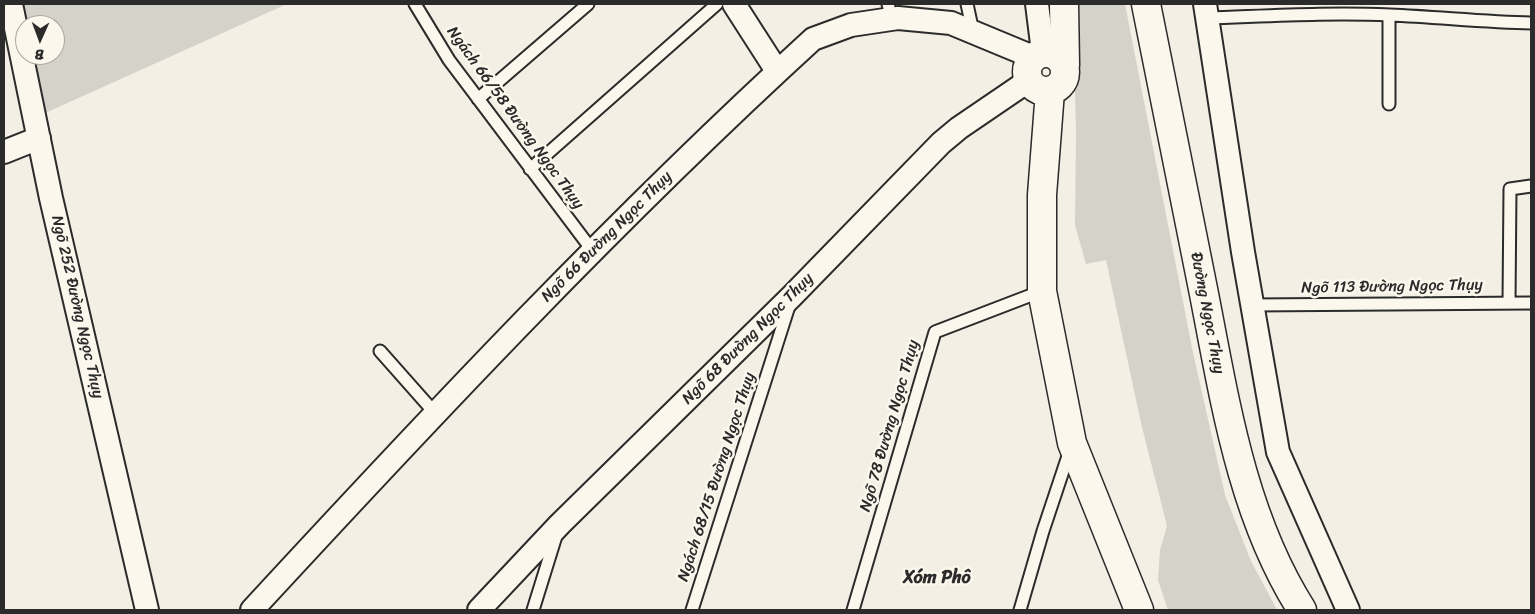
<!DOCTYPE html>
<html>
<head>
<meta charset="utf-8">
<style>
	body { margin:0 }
	#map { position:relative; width:1535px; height:614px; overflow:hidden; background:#f3efe4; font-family:Sriracha,sans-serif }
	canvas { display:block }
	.frame { position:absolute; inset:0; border:5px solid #2b2b2b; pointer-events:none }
	.north { position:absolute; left:15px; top:15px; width:50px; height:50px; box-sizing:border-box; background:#fbf7ec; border:1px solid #a8a59f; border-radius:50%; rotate:182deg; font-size:14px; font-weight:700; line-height:20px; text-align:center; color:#2b2b2b }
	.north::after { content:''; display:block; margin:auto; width:18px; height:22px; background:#2b2b2b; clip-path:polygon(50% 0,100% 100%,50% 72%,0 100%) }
</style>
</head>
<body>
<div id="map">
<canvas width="1535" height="614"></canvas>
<div class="frame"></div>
<div class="north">B</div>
</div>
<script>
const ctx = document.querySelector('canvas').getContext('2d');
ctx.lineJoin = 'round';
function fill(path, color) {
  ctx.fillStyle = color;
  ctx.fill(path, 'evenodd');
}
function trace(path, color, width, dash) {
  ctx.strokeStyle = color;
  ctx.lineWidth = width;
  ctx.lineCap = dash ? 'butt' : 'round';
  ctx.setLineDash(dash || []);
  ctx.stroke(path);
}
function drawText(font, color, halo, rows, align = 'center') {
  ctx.font = font + ' Sriracha,sans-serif';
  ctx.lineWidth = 5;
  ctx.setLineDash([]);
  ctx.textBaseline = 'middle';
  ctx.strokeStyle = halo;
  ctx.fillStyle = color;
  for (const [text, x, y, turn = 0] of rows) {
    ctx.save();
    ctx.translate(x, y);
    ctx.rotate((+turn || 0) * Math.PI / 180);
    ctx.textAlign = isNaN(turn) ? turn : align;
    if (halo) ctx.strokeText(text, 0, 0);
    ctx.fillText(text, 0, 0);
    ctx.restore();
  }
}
fill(new Path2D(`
	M 20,4 L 287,4 L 43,114 L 31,55 L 55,55 L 55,25 L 25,25 Z
	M 1073,4 L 1125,4 L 1192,348 L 1225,495 L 1251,561 L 1277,610 L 1168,610 L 1158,580 L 1160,550 L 1167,526 L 1141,423 L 1106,260 L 1086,264 L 1075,225 L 1076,131 Z`), '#d5d2c9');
const lane = new Path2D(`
	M 415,4 L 449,60 L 592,250
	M 888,4 L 892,19
	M 967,4 L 973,32
	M 1207,18 C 1268,16 1329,12 1390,15 C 1438,17 1484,22 1531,23
	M 478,99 L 588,4
	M 1389,104 L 1389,15
	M 530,169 L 717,4
	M 1509,302 L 1510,189 L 1531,186
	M 1252,305 L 1531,303
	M 380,351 L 434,412
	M 533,610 L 556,536
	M 692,610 L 789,306
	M 853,610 L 935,332 L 1042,291
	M 1020,610 L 1043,531 L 1070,450`);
const street = new Path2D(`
	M 11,4 L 51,198 L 147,610
	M 734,4 L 777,71
	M 1037,4 L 1043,52
	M 1205,4 L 1243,252 L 1278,452 L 1348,610
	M 4,152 L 39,138
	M 252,610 C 433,414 616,219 813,39 L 851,25 L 898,18 L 951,23 L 1033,57
	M 479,610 L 560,524 L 791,297 L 941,143 L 959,128 L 1028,81`);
const secondary = new Path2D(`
	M 1064,4 L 1065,65
	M1027 72a19 19 0 1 1 38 0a19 19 0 1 1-38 0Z
	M 1050,91 L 1042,195 L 1042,291 L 1072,443 L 1139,610`);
const primary = new Path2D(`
	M 1146,4 C 1165,100 1184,197 1204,294 C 1225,402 1242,516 1302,610`);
trace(lane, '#2b2b2b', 15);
trace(street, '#2b2b2b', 26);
trace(secondary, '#2b2b2b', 31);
trace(primary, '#2b2b2b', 31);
trace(lane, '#fbf7ec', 11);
trace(street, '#fbf7ec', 22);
trace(secondary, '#fbf7ec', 28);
trace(primary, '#fbf7ec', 28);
drawText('16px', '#2b2b2b', '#fbf7ec', [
	["Ngách 66/58 Đường Ngọc Thụy",515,118,54],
	["Ngõ 66 Đường Ngọc Thụy",607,237,-45],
	["Ngõ 113 Đường Ngọc Thụy",1392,287,-1],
	["Ngõ 252 Đường Ngọc Thụy",77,307,77],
	["Đường Ngọc Thụy",1207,313,79],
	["Ngõ 68 Đường Ngọc Thụy",748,339,-45],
	["Ngõ 78 Đường Ngọc Thụy",890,426,-74],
	["Ngách 68/15 Đường Ngọc Thụy",717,477,-72]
]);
drawText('bold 18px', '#2b2b2b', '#fbf7ec', [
	["Xóm Phô",937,578]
]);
</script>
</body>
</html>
